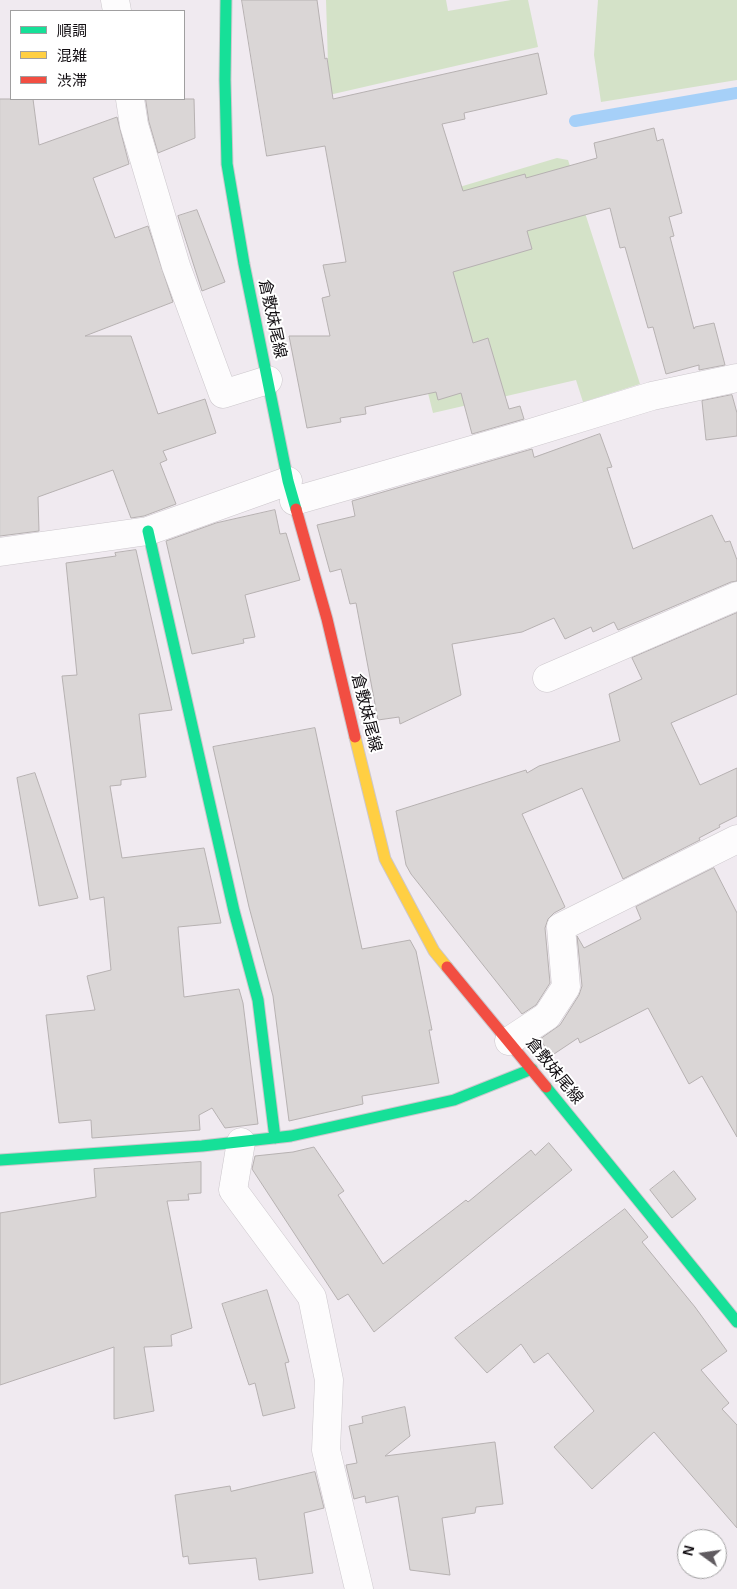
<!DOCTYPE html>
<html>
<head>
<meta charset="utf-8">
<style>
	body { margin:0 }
	#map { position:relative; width:737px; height:1589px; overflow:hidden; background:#f0eaf0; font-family:Helvetica,"Noto Sans JP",sans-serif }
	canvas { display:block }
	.legend { position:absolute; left:10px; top:10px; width:175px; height:90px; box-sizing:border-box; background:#fff; border:1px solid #a09fa0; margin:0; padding:6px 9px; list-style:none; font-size:15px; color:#120e12 }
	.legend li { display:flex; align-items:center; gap:10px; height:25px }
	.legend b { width:25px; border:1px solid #a09fa0 }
	.north { position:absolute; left:677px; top:1529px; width:50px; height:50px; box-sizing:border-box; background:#fff; border:1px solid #a09fa0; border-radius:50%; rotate:284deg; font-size:14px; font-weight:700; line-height:20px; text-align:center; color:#120e12 }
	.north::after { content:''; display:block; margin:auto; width:18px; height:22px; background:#605b60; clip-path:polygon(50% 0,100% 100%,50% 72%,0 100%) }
</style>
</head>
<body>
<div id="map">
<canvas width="737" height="1589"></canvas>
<ul class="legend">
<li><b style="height:6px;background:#16e098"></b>順調</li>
<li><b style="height:6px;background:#ffcf43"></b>混雑</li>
<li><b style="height:6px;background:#f24e42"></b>渋滞</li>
</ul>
<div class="north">N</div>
</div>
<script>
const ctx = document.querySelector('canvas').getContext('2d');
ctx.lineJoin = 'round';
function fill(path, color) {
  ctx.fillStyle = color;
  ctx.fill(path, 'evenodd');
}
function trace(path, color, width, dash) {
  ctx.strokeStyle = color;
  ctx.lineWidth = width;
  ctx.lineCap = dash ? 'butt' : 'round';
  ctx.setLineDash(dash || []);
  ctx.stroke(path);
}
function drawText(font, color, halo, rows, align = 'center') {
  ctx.font = font + ' Helvetica,"Noto Sans JP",sans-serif';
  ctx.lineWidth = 4;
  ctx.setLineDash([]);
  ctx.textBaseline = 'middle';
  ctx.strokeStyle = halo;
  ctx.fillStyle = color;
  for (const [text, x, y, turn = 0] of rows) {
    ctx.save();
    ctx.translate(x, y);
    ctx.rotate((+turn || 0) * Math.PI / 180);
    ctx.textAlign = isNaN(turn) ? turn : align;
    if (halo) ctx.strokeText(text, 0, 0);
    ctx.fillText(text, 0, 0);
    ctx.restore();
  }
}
fill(new Path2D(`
	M 326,0 L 446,0 L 448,11 L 511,0 L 528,0 L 538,47 L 329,95 Z
	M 598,0 L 737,0 L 737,80 L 601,102 L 594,55 Z
	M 557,158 L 568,160 L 640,384 L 583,402 L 576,380 L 433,413 L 382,210 Z`), '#d4e2c8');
trace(new Path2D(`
	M 575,121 L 737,93`), '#a6d0f8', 12);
const building = new Path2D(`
	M 242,0 L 317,0 L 325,59 L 327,58 L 333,99 L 538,53 L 547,94 L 464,113 L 465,119 L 442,124 L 463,191 L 525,174 L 526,178 L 597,158 L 594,143 L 654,128 L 657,141 L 663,139 L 682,213 L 669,217 L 674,236 L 670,237 L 694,329 L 695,327 L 714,323 L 725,365 L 699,370 L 699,365 L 666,374 L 653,327 L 648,328 L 625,247 L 620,248 L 610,208 L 527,231 L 532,249 L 453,272 L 473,343 L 488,338 L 509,409 L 520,406 L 524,419 L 472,434 L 461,393 L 438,400 L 436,392 L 365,407 L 366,414 L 340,418 L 341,422 L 307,428 L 289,336 L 330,336 L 322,298 L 330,296 L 323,265 L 346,262 L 325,146 L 267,156 Z
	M 0,99 L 33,99 L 39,145 L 117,117 L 129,164 L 93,178 L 115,238 L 148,226 L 173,302 L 85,336 L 131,336 L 158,414 L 205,399 L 216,433 L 163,451 L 167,460 L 160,463 L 176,504 L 144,516 L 131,518 L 113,470 L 38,497 L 39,531 L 0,536 Z
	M 146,99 L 194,99 L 195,138 L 158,153 L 149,122 Z
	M 197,210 L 225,282 L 202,291 L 178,216 Z
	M 732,395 L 737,413 L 737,436 L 706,440 L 702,401 Z
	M 600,434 L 612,467 L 607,468 L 633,549 L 712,515 L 725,542 L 730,541 L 737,560 L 737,581 L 731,582 L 618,630 L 614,622 L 593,632 L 591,627 L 565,639 L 554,618 L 522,632 L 452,644 L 461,695 L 400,724 L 399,717 L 378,720 L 356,603 L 350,604 L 341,569 L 330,572 L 317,525 L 355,516 L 352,501 L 532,449 L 534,457 Z
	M 275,510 L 280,534 L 286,533 L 300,580 L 245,595 L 255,637 L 243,639 L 244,643 L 192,654 L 166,541 L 216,523 Z
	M 136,550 L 172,710 L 139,714 L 146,777 L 121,780 L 121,785 L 110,786 L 122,858 L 204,848 L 221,923 L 178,927 L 184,997 L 239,989 L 243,1003 L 258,1124 L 225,1128 L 212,1108 L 199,1115 L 200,1130 L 92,1138 L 91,1120 L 59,1123 L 46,1015 L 95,1010 L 87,976 L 111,970 L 104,897 L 90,900 L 62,676 L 77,675 L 66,563 L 116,556 L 115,553 Z
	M 737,613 L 737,694 L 671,723 L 700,785 L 737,768 L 737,816 L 719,825 L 720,827 L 699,838 L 700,840 L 623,879 L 582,788 L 522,814 L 565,907 L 554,913 L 548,919 L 545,928 L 550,983 L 536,1005 L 522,1014 L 411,874 L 406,865 L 396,811 L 526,770 L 527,773 L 539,766 L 620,741 L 609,694 L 642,679 L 632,658 Z
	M 315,728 L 362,949 L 410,940 L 416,951 L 432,1030 L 429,1030 L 439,1083 L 362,1096 L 363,1104 L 289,1121 L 273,996 L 249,907 L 213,747 Z
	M 35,773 L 78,898 L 39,906 L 17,778 Z
	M 714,868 L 737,913 L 737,1137 L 702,1076 L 689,1084 L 648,1008 L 580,1043 L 578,1038 L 551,1056 L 540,1039 L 560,1025 L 579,995 L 582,986 L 577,936 L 584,948 L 641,919 L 636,907 Z
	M 549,1143 L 572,1170 L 374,1332 L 348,1294 L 338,1300 L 252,1169 L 255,1156 L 293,1152 L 314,1147 L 344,1191 L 338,1195 L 383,1264 L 466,1200 L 468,1202 L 531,1150 L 535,1155 Z
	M 201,1162 L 201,1193 L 188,1194 L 189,1200 L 167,1201 L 192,1328 L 171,1335 L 172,1346 L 144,1347 L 154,1411 L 114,1419 L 114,1347 L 0,1385 L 0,1213 L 96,1197 L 94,1169 Z
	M 674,1171 L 696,1199 L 672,1218 L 650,1190 Z
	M 625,1209 L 648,1237 L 642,1242 L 695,1307 L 727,1351 L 701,1370 L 729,1403 L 722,1409 L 737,1425 L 737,1528 L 654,1432 L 592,1489 L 554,1447 L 594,1411 L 548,1353 L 534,1363 L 521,1344 L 487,1373 L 455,1338 Z
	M 267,1290 L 289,1362 L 285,1363 L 295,1408 L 263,1416 L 255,1383 L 249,1385 L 222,1304 Z
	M 405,1407 L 410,1436 L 385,1456 L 495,1442 L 503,1504 L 476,1507 L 475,1513 L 442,1518 L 450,1575 L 410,1570 L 398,1496 L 366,1503 L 365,1496 L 354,1499 L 346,1465 L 357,1463 L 349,1426 L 363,1423 L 362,1417 Z
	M 315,1472 L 324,1508 L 304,1513 L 313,1573 L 259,1580 L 256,1558 L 189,1564 L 188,1556 L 183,1557 L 175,1495 L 230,1486 L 231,1491 Z`);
fill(building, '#dad6d6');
trace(building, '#b6b1b1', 1);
const street = new Path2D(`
	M 115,0 L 117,11
	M 130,99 L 134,125 L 176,266 L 223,394 L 268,380
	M 294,501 L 521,436 L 652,396 L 737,378
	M 0,552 L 148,531 L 288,481
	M 547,678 L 737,596
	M 509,1041 L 547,1016 L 566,987 L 561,927 L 737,839
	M 241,1142 L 233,1190 L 312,1297 L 329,1380 L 326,1450 L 359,1589`);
const fast = new Path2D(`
	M 226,0 L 225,80 L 227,164 L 244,264 L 288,481 L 296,509
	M 148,531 L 234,911 L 258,1000 L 275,1138
	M 546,1087 L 737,1322
	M 0,1160 L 202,1146 L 291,1136 L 454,1100 L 532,1069`);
const slow = new Path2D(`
	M 355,737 L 385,859 L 434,951 L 447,967`);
const jam = new Path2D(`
	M 296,509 L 327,619 L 355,737
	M 447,967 L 546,1087`);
trace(street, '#ccc7cc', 29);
trace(fast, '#ccc7cc', 13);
trace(slow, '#ccc7cc', 13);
trace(jam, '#ccc7cc', 13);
trace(street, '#fdfcfd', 28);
trace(fast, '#16e098', 11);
trace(slow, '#ffcf43', 11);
trace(jam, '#f24e42', 11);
drawText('16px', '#120e12', '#fff', [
	["倉敷妹尾線",272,319,78],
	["倉敷妹尾線",366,713,76],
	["倉敷妹尾線",554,1071,51]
]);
</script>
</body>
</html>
